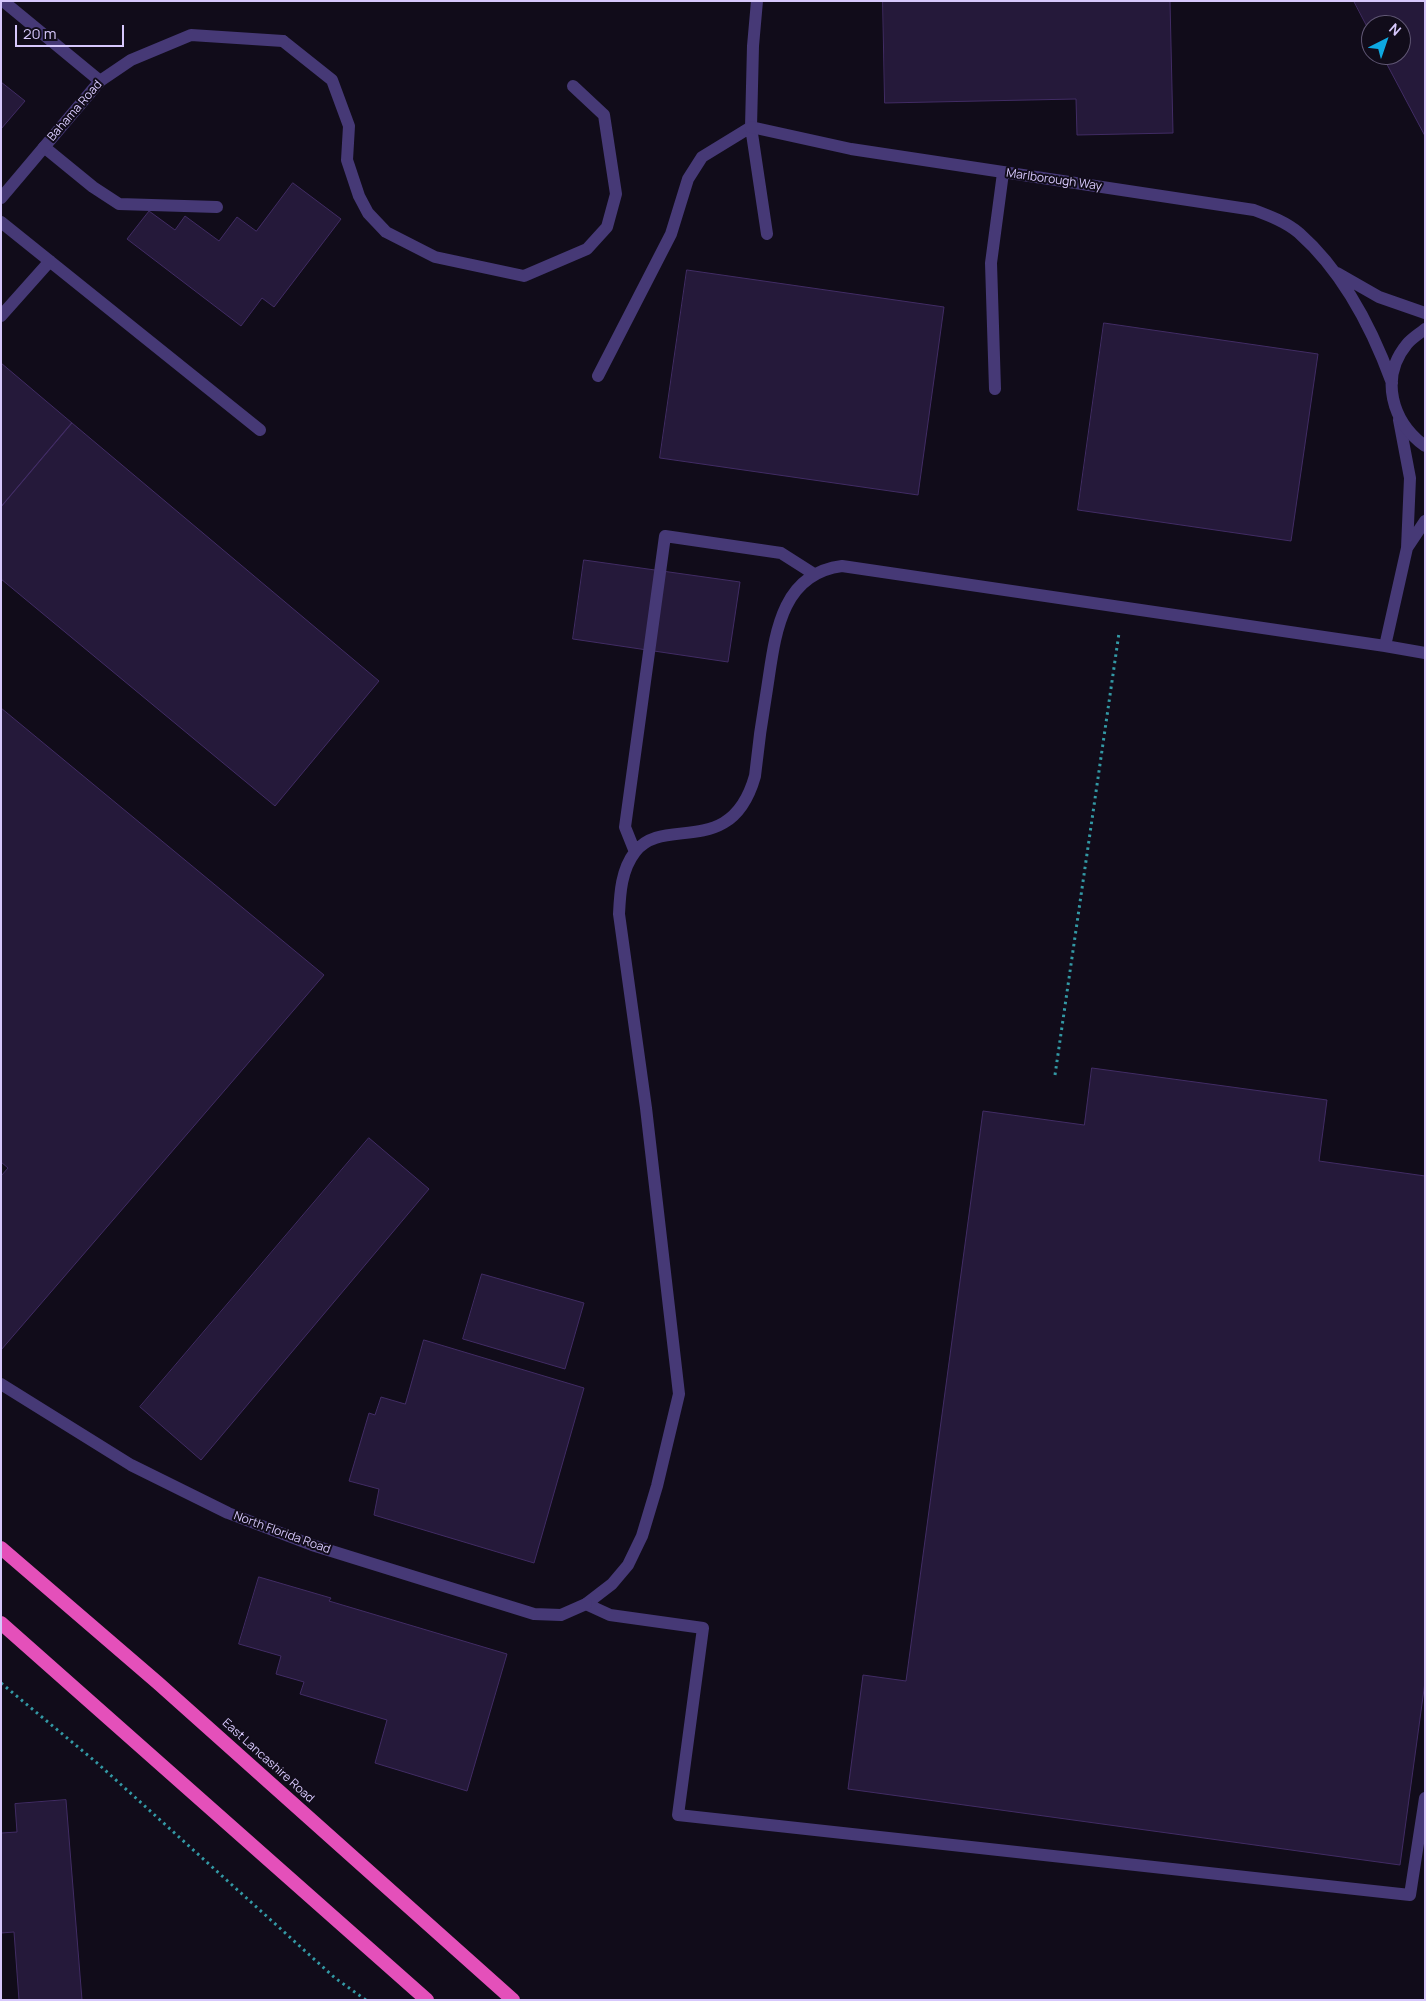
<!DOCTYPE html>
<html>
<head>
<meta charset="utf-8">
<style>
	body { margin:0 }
	#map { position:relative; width:1426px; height:2001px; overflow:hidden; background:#110c1a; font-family:Manrope,sans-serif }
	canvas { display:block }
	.frame { position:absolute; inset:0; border:2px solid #d7c8fc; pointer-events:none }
	.north { position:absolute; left:1361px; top:15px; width:50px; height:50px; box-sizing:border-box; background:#110c1a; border:1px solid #605774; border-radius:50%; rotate:41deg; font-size:14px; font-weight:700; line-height:20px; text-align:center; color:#d7c8fc }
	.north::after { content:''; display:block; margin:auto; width:18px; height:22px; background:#0ea9e2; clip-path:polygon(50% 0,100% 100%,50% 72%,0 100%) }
	.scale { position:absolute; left:15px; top:25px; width:109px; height:22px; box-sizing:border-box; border:2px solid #d7c8fc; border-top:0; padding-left:6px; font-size:15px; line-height:18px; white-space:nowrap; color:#d7c8fc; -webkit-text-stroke:4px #110c1a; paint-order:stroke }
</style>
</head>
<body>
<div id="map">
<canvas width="1426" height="2001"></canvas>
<div class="frame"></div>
<div class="north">N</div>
<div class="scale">20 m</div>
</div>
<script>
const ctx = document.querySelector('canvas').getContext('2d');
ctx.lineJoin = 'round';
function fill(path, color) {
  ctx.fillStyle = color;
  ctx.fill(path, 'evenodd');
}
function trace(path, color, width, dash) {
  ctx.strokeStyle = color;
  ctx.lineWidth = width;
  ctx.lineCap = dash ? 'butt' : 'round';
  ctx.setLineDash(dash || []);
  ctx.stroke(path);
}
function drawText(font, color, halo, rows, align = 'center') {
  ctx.font = font + ' Manrope,sans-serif';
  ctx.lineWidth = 4;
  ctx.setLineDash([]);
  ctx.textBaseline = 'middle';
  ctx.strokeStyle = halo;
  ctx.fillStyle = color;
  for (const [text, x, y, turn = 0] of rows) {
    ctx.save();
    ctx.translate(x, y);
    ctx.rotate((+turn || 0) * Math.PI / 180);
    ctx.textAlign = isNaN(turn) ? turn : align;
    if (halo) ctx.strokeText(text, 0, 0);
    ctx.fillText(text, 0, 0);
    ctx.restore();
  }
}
const building = new Path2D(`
	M 883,1 L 1170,1 L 1173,133 L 1077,135 L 1076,99 L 885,103 Z
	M 1354,1 L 1425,1 L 1425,136 L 1382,55 L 1401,55 L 1401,25 L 1371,25 L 1371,34 Z
	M 1,82 L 25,101 L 1,129 Z
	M 293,183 L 341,219 L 274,307 L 262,298 L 241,326 L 127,239 L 149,211 L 175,230 L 185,216 L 219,241 L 237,217 L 256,231 Z
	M 687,270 L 944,307 L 918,495 L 660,458 Z
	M 1104,323 L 1318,354 L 1291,541 L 1078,510 Z
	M 1,363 L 72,423 L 1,507 Z
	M 72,423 L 379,681 L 275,806 L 1,579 L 1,507 Z
	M 584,560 L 740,582 L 728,662 L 573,639 Z
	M 1,708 L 324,975 L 1,1350 L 1,1176 L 8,1168 L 1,1162 Z
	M 1092,1068 L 1327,1100 L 1319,1161 L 1425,1176 L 1425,1682 L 1400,1865 L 848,1789 L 863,1675 L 906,1681 L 983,1111 L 1084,1125 Z
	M 369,1138 L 429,1189 L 201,1460 L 140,1407 Z
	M 482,1274 L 584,1303 L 565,1369 L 463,1339 Z
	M 424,1340 L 584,1388 L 534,1563 L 374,1515 L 379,1489 L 349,1481 L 369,1413 L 375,1415 L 381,1397 L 405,1404 Z
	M 259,1577 L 331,1598 L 329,1601 L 507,1654 L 467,1791 L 375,1763 L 387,1720 L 300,1694 L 304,1682 L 276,1674 L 281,1656 L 239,1644 Z
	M 66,1800 L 82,2000 L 19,2000 L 14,1932 L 1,1933 L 1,1833 L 17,1832 L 15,1804 Z`);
fill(building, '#25193a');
trace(building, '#412c64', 1);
trace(new Path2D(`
	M 1055,1075 L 1119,633
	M 1,1683 L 96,1762 L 335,1978 L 366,2000`), '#3399a5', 3, [2.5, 4]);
trace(new Path2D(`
	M 3,1 L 100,81
	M 757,1 L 753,46 L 751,127 L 767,234
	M 283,41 L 332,80 L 349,126 L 347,160 L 359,196 L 368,213 L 386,232 L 435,257 L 524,276 L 587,249 L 607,227 L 616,194 L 604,115 L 573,86
	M 44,147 L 93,187 L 119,204 L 217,207
	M 1,222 L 260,430
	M 1,316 L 50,261
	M 598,376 L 671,234 L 688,179 L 702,157 L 751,127
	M 995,389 L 991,263 L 1003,173
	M 1399,420 L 1410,478 L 1407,548 L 1385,646 L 842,566 C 779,574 775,638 767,689 C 762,718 758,747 755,776 C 731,861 664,814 635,852 C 621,870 620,894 619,914 L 646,1108 L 679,1394 L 657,1486 L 642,1536 L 628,1565 L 612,1584 L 586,1604 L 610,1615 L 703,1628 L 678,1815 L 1410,1895 L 1425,1798
	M 1407,548 L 1425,521
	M 1385,646 L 1425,653
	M 635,852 L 625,827 L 665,536 L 781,553 L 814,574`), '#463976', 12);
trace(new Path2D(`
	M 751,127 L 851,149 L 1254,210 C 1270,216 1286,222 1299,233 C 1343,272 1372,328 1392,383
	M 1,198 L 100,81 L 131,60 L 191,35 L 283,41
	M 1337,273 L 1379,297 L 1425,313
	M 1425,329 C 1419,334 1412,338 1407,344 C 1379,378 1392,422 1425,446
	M 1,1384 L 131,1465 L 228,1513 L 312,1545 L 534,1614 L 561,1615 L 586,1604`), '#463976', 12);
trace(new Path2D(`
	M 1,1548 L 158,1683 L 513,2000
	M 1,1623 L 427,2000`), '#e450ba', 14);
drawText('12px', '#d7c8fc', '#110c1a', [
	["Bahama Road",75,111,-49],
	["Marlborough Way",1054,180,8],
	["North Florida Road",282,1533,20],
	["East Lancashire Road",268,1761,42]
]);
</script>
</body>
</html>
